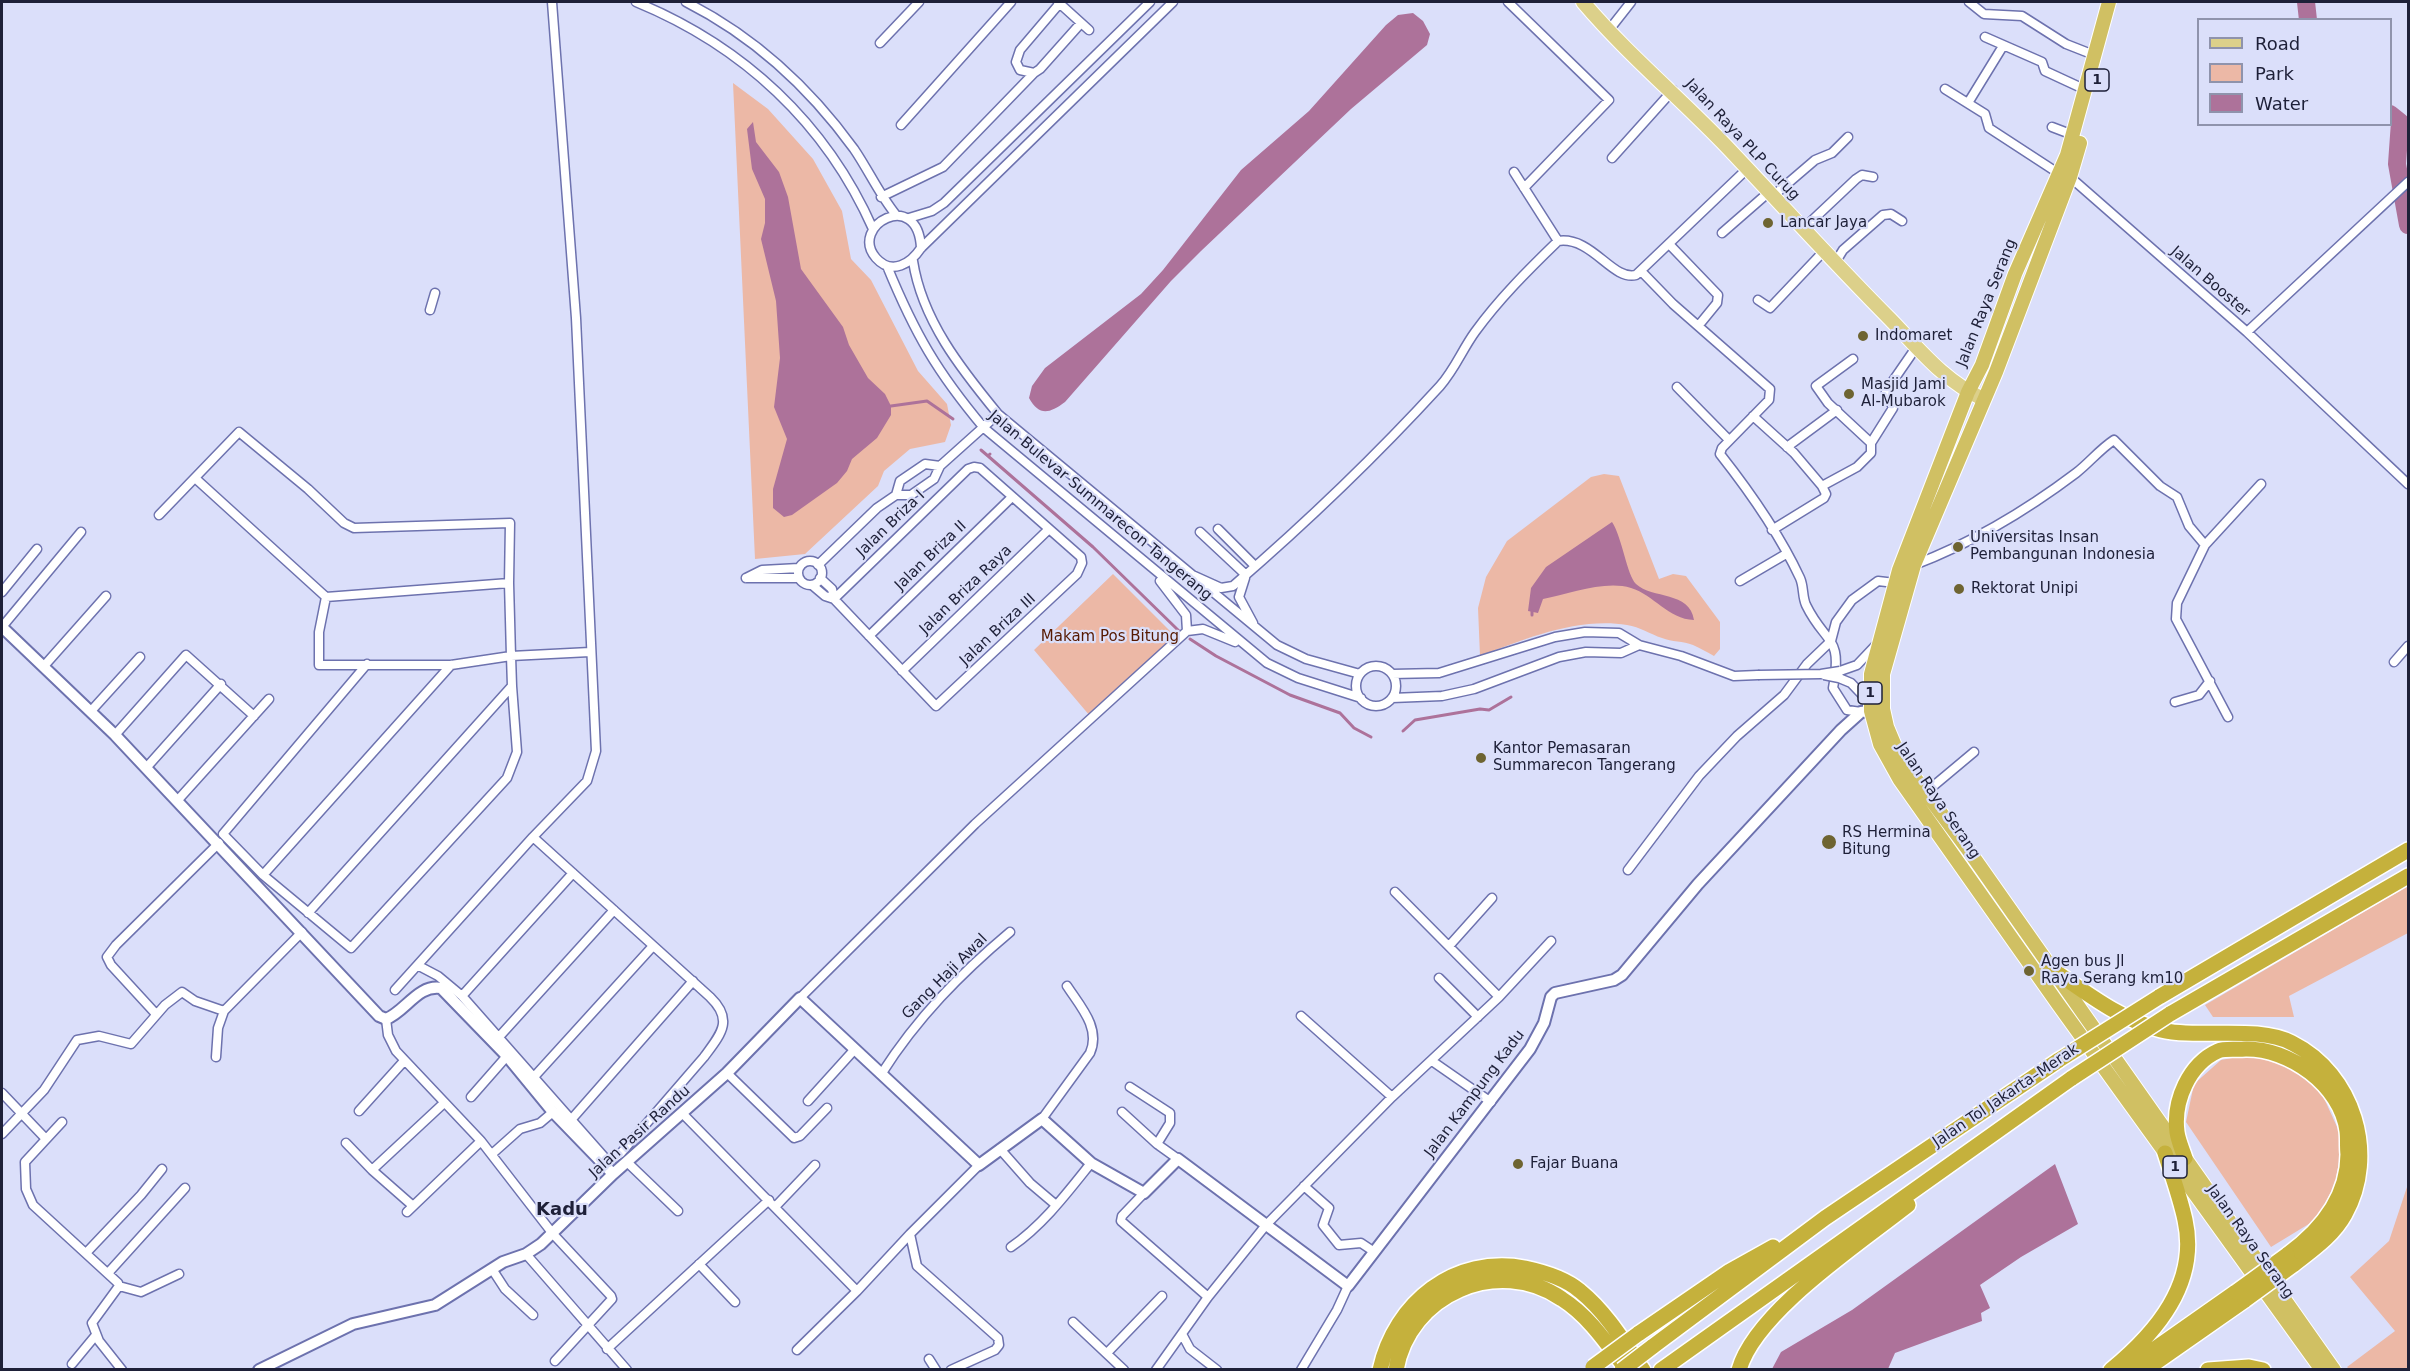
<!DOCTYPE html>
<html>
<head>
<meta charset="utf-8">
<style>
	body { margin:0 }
	#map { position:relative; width:2410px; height:1371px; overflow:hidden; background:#dbdffa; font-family:"DejaVu Sans",sans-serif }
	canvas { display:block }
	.frame { position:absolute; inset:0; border:3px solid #1e2038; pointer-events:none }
	.legend { position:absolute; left:2197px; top:18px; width:195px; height:108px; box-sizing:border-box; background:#dbdffa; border:2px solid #8f93ac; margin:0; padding:8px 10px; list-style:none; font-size:18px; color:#1e2038 }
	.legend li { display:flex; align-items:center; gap:12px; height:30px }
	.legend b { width:30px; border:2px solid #8f93ac }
</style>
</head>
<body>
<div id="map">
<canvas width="2410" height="1371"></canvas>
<div class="frame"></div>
<ul class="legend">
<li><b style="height:8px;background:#dcd08a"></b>Road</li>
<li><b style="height:16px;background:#ecb8a6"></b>Park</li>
<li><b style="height:16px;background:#ad729a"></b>Water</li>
</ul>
</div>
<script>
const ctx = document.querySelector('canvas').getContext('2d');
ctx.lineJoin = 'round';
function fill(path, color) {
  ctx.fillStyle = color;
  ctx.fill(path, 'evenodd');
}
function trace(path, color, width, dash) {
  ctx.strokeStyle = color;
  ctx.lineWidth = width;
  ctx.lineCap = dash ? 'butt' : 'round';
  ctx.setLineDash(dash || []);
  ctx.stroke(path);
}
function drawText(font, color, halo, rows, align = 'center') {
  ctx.font = font + ' "DejaVu Sans",sans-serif';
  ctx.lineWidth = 4.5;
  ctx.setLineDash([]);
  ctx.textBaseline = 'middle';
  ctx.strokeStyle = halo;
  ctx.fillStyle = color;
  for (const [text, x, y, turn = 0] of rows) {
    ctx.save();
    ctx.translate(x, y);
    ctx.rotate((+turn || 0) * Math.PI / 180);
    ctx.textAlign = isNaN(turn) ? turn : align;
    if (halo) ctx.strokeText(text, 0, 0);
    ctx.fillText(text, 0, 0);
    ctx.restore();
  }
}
fill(new Path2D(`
	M 733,83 L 768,109 L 813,159 L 842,211 L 851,259 L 871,280 L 918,371 L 947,404 L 951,425 L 945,442 L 910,449 L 884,471 L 878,486 L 805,554 L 755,559 Z
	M 1604,474 L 1619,476 L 1659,579 L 1673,574 L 1686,576 L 1720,622 L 1720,649 L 1714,656 C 1707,652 1700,648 1693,645 C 1683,641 1672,642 1662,638 C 1650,634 1640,627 1627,625 C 1577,617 1525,639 1480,656 L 1478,608 L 1486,577 L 1507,541 L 1591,477 Z
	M 1113,574 L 1175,636 L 1090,716 L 1034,650 Z
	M 2408,886 L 2408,933 L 2289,996 L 2294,1017 L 2213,1017 L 2205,1005 Z
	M 2265,1052 L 2299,1069 L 2323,1096 L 2343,1140 L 2335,1184 L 2317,1219 L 2271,1247 L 2186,1122 L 2194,1084 L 2221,1060 Z
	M 2408,1184 L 2408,1369 L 2349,1369 L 2347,1367 L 2395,1331 L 2350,1277 L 2389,1241 Z`), '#ecb8a6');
fill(new Path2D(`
	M 1413,13 L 1423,21 L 1430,34 L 1427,45 L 1351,109 L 1201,251 L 1171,281 L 1065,402 C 1049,414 1039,416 1029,398 L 1032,386 L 1045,368 L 1141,294 L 1163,270 L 1241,170 L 1309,111 L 1386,25 L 1398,15 Z
	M 753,122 L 756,142 L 779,172 L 788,197 L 801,269 L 843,327 L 849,345 L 868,378 L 885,394 L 891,406 L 891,415 L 877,438 L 852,459 L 847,471 L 837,483 L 792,515 L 784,517 L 773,508 L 773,489 L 787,439 L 774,407 L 780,358 L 776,301 L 761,239 L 765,223 L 765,199 L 752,169 L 747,129 Z
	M 1612,522 C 1622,537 1627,575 1636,584 C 1652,599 1690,591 1694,620 C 1668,619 1654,595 1631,588 C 1605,580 1569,594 1543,599 L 1538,613 L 1528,611 L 1531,588 L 1546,567 Z
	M 2055,1164 L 2078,1224 L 2021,1257 L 1980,1285 L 1990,1308 L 1981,1313 L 1982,1321 L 1895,1353 L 1888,1369 L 1772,1369 L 1781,1352 L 1852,1310 Z`), '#ad729a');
trace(new Path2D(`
	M 891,406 L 927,401 L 953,419
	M 981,450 L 988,456 L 990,454
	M 988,456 L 1093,547 L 1179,631
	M 1532,615 L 1532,611
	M 1190,639 L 1216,656 L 1290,695 L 1340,713 L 1354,728 L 1371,737
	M 1403,731 L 1415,720 L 1480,709 L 1489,710 L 1511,697`), '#ad729a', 3);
trace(new Path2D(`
	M 2306,2 L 2308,20
	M 2390,114 L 2400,122 L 2397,164 L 2408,225`), '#ad729a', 18);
const minor = new Path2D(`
	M 636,2 C 743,46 826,123 873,229
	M 686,2 C 755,37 809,87 854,149 C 869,171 879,194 896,215
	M 1058,2 L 1089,30
	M 1508,2 L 1609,100 L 1524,188
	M 1969,2 L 1984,14 L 2022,16 L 2066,44 L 2094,55
	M 1060,3 L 1020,50 L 1016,62 L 1020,70 L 1034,73 L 1040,69 L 1081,23
	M 1609,30 L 1631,2
	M 1985,37 L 2042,62 L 2045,71 L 2086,90
	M 880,43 L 919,2
	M 1945,89 L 1985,114 L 1989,128 L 2058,173
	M 1968,103 L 2003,46
	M 901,125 L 1011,2
	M 2052,127 L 2073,135
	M 1612,158 L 1673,90
	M 1514,172 L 1558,241
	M 2070,177 L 2247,332 L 2408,182
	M 1773,196 L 1815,160 L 1832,153 L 1848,137
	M 881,197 L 943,167 L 1034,73
	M 909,218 L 932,211 L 944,203 L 1150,2
	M 1803,229 L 1856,179 L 1862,175 L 1873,177
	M 1722,233 L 1769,192
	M 1669,244 L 1718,295 L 1717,303 L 1699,325
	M 921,248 C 918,187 848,226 876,258 C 892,276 911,263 921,248 L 1173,2
	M 913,261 C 922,320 961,369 998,414 L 1277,645 L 1306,659 L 1360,674
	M 1835,263 L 1843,250 L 1883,215 L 1891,214 L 1902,221
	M 887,266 C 915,334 937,372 984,428 L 1267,663 L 1298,678 L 1361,698
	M 1642,272 L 1673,304 L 1770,389 L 1769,400 L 1722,448 L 1720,454 C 1750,492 1779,533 1800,578 C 1804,587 1802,596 1806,605 C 1826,646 1843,634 1833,688 L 1847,710 L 1861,712
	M 1758,300 L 1770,308 L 1824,251
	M 430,310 L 435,293
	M 2247,332 L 2408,484
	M 1853,359 L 1816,386 L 1828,403 L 1871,443
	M 1677,387 L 1729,440
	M 1753,416 L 1794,453 L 1822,486
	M 1787,447 L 1837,410
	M 195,478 L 326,597
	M 896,495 L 900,481 L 925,464 L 940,466
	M 159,515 L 239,432 L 308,489 L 344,523 L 354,528 L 510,523 L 509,583
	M 1218,529 L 1255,566
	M 1772,530 L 1824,498 L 1826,494 L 1822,486 L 1857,467 L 1871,453 L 1871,443 L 1893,408 L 1886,391 L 1915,349
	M 1200,532 L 1246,575
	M 2205,545 L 2261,484
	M798 573a12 12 0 1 1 24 0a12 12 0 1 1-24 0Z
	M 818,565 L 877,508 L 896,495 L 911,495 L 934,479 L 940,466 L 998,414
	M 1914,565 C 1972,543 2027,510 2076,473 C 2089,463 2100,449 2114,440 L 2160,486 L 2177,497 L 2189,526 L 2205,545 L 2177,603 L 2176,619 L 2228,717
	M 1190,574 L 1221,588 L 1233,586 C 1306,523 1375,457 1440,386 C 1455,369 1462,350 1475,332 C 1499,299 1528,270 1558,241 C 1592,236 1612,281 1636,275 L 1747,169
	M 746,578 L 762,570 L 799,568
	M 746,578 L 799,578
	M 820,578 L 832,589 L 834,599
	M 1245,578 L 1239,597 L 1253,623
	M 1160,581 L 1186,615 L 1187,631
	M 1740,581 L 1786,554
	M 812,585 L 825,596 L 834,599 L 936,706 L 1077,574 L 1082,563 L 1081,557 L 980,468 L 974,467 L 968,469 L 834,599
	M 2,592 L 37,549
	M 2,627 L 81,532
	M 869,636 L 1012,497
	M 2394,662 L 2408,646
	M 367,664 L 223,834 L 263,875 L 351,948 L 507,778 L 517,752 L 512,686
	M 44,666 L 106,596
	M1356 686a20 20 0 1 1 40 0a20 20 0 1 1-40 0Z
	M 902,671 L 1049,529
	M 1840,671 L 1857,665 L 1875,646
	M 1392,674 L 1439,673 L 1555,637 L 1585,632 L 1619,633 L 1639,645 L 1681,656 L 1734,676 L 1758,675
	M 1839,678 L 1851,683 L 1870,703
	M 1392,698 L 1442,696 L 1474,689 L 1559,657 L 1586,652 L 1621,653 L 1639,645
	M 2175,702 L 2199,695 L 2210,681
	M 91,711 L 140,657
	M 115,735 L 186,655 L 254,716
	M 146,768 L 221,684
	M 1925,793 L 1974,752
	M 177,801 L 269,699
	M 1628,870 L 1699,776 L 1737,736 L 1784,695 L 1807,664 L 1831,641 L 1836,622 L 1852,600 L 1878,581 L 1895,583
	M 263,875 L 451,665
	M 1395,892 L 1499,997
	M 308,913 L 512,686 L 511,656 L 451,665 L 319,665 L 319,632 L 326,597 L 509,583 L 511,656 L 590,652
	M 1449,946 L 1492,898
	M 419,966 L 438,976 L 462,996 L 605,1158 L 614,1158 L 621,1153 L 704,1057 C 721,1034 734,1020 710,997 L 533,837 L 587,781 L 596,751 L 576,318 L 552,2
	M 1439,978 L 1478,1017
	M 395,990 L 533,837
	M 462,996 L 573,873
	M 800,998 L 975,824 L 1187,631 L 1203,629 L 1235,642
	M 156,1014 L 111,965 L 107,957 L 116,945 L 219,843
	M 1301,1016 L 1392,1097
	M 386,1019 L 388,1035 L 396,1051 L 481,1141 L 553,1234 L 611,1296 L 612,1299 L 555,1361
	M 498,1038 L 614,910
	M 216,1057 L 218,1028 L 224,1011 L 302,932
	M 1432,1061 L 1491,1102
	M 727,1073 L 794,1138 L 800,1136 L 827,1108
	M 882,1073 C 917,1018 960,974 1010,932
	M 533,1078 L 653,946
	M 1130,1087 L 1170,1113 L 1170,1123 L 1157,1144 L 1178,1159
	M 2,1093 L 46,1139
	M 471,1097 L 507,1056
	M 808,1101 L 855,1049
	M 359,1111 L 404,1061
	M 1122,1112 L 1157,1144
	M 682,1113 L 857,1291 L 797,1350
	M 1042,1119 L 1090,1053 C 1101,1028 1080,1006 1067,986
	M 570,1121 L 693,981
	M 62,1122 L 25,1162 L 26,1189 L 33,1205 L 118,1283 L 119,1286 L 92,1323 L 99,1341 L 122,1370
	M 2,1134 L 44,1090 L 77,1040 L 99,1036 L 131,1044 L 165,1005 L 182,992 L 195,1001 L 224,1011
	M 346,1143 L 372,1170
	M 1000,1149 L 1030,1183 L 1056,1205
	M 492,1154 L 520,1129 L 540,1123 L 553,1112
	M 627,1162 L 678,1211
	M 1304,1186 L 1329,1208 L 1323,1225 L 1339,1245 L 1361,1243 L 1373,1251
	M 1144,1193 L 1122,1216 L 1121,1221 L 1208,1297
	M 413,1206 L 372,1170 L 444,1103
	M 775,1207 L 815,1165
	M 407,1212 L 481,1141
	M 1011,1247 C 1043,1225 1067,1193 1091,1163
	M 87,1252 L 141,1195 L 162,1169
	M 526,1254 L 627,1370
	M 699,1264 L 735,1302
	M 492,1269 L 505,1289 L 533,1315
	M 109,1272 L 185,1188
	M 119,1286 L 141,1292 L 179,1274
	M 857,1291 L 910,1234
	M 1073,1322 L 1124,1370
	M 1182,1334 L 1190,1349 L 1217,1370
	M 607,1349 L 769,1200
	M 1107,1353 L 1162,1296
	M 929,1359 L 936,1370
	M 72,1364 L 96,1335
	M 951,1370 L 995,1350 L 999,1345 L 998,1338 L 917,1266 L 910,1234 L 979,1165
	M 1156,1370 L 1208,1297 L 1266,1225 L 1392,1097 L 1499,997 L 1551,941
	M 1301,1370 L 1337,1310 L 1348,1286`);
const tertiary = new Path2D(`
	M 2,627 L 115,735 L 379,1016 L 386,1019 C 405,1012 418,984 441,988 L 507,1056 L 553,1112 L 613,1174
	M 259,1370 L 353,1324 L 435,1305 L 503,1262 L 526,1254 L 541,1244 L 613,1174 L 727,1073 L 800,998 L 979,1165 L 1042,1119 L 1091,1163 L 1144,1193 L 1178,1159 L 1348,1286 L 1530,1049 L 1544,1023 L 1551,997 L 1555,993 L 1614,980 L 1622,975 L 1698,884 L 1841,730 L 1861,712 L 1878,710`);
const primary = new Path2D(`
	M 1583,2 C 1627,54 1680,98 1727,147 C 1782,205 1834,263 1890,319 C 1919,349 1944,381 1983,399`);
const trunk = new Path2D(`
	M 2109,2 L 2067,155 L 2015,274 L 1982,365 L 1968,392 L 1899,570 L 1871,674 L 1871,711 L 1880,744 L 1900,780 L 2058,1004 L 2322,1370
	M 2080,143 L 2070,177 L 1996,372 L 1914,565 L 1883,674 L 1883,709 L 1887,727 L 1900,758 L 1967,848 L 2334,1370`);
const motorway = new Path2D(`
	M 2050,968 C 2084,991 2120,1020 2161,1030 C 2198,1039 2258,1025 2292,1043 C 2354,1074 2378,1155 2345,1214 C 2333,1236 2312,1250 2293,1265
	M 2159,997 L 2408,850
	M 2170,1014 L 2408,876
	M 2185,1158 C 2182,1149 2178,1140 2177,1132 C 2173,1101 2189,1064 2218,1051 C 2225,1048 2237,1050 2245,1049 C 2289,1048 2341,1085 2347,1131 C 2348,1138 2347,1146 2348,1154 C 2348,1198 2320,1231 2287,1255
	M 1638,1334 L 1730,1271 L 1773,1247
	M 1652,1347 L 1825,1218 L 2059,1060
	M 1380,1370 C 1395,1302 1455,1255 1525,1268 C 1544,1272 1565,1278 1580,1291 C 1606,1312 1624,1342 1643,1370
	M 1396,1370 C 1409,1294 1498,1255 1562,1299 C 1589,1316 1608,1345 1627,1370
	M 1661,1370 L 2072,1078
	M 1739,1370 C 1755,1312 1859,1244 1908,1205
	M 2111,1370 C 2156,1333 2199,1283 2185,1220 C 2180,1197 2172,1175 2165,1153
	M 2125,1370 L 2236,1292
	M 2145,1370 L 2245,1300
	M 2208,1370 L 2249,1367 L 2263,1370`);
trace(minor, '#6d72ae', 11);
trace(tertiary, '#6d72ae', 14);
trace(primary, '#fff', 16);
trace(trunk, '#fff', 16);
trace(motorway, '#fff', 18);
trace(minor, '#fff', 8);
trace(tertiary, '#fff', 10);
trace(primary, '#dcd08a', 14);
trace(trunk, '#d0c063', 14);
trace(motorway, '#c5b13c', 15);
const minorBridge = new Path2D(`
	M 1758,675 L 1821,674 L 1840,671
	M 1824,675 L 1839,678`);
const motorwayBridge = new Path2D(`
	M 2059,1060 L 2159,997
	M 2072,1078 L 2170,1014
	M 2236,1292 L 2287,1255
	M 2245,1300 L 2293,1265
	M 1593,1367 L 1638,1334
	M 1622,1370 L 1652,1347`);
trace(minorBridge, '#6d72ae', 11, []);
trace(motorwayBridge, '#fff', 18, []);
trace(minorBridge, '#fff', 8);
trace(motorwayBridge, '#c5b13c', 15);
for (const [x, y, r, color] of [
	[1768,223,6,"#6e6431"],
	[1863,336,6,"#6e6431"],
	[1849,394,6,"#6e6431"],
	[1958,547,6,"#6e6431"],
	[1959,589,6,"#6e6431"],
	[1481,758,6,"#6e6431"],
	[1829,842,8,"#6e6431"],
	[2029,971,6,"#6e6431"],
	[1518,1164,6,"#6e6431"]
]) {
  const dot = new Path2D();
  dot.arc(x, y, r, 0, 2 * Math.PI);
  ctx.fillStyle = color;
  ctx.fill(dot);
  trace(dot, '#dbdffa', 2);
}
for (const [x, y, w] of [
	[2097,80,24],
	[1870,693,24],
	[2175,1167,24]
]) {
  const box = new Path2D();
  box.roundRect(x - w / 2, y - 11, w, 22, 4.5);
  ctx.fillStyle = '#dbdffa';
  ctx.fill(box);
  trace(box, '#1e2038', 1.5);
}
drawText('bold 14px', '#1e2038', null, [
	["1",2097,80],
	["1",1870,693],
	["1",2175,1167]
]);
drawText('15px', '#1e2038', '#dbdffa', [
	["Jalan Raya PLP Curug",1742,140,47],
	["Jalan Booster",2210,282,41],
	["Jalan Raya Serang",1987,303,-68],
	["Jalan Bulevar Summarecon Tangerang",1100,506,40],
	["Jalan Briza I",891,524,-44],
	["Jalan Briza II",931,556,-44],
	["Jalan Briza Raya",966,590,-44],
	["Jalan Briza III",998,630,-43],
	["Jalan Raya Serang",1938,801,56],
	["Gang Haji Awal",945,977,-45],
	["Jalan Kampung Kadu",1475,1094,-53],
	["Jalan Tol Jakarta–Merak",2006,1096,-34],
	["Jalan Pasir Randu",640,1132,-42],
	["Jalan Raya Serang",2250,1242,54]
]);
drawText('15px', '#1e2038', '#dbdffa', [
	["Lancar Jaya",1780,223],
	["Indomaret",1875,336],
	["Masjid Jami",1861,385],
	["Al-Mubarok",1861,402],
	["Universitas Insan",1970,538],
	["Pembangunan Indonesia",1970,555],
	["Rektorat Unipi",1971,589],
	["Kantor Pemasaran",1493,749],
	["Summarecon Tangerang",1493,766],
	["RS Hermina",1842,833],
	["Bitung",1842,850],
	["Agen bus Jl",2041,962],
	["Raya Serang km10",2041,979],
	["Fajar Buana",1530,1164]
], 'left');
drawText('15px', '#561901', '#dbdffa', [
	["Makam Pos Bitung",1110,637]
]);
drawText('bold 18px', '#1e2038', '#dbdffa', [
	["Kadu",562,1210]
]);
</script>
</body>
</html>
